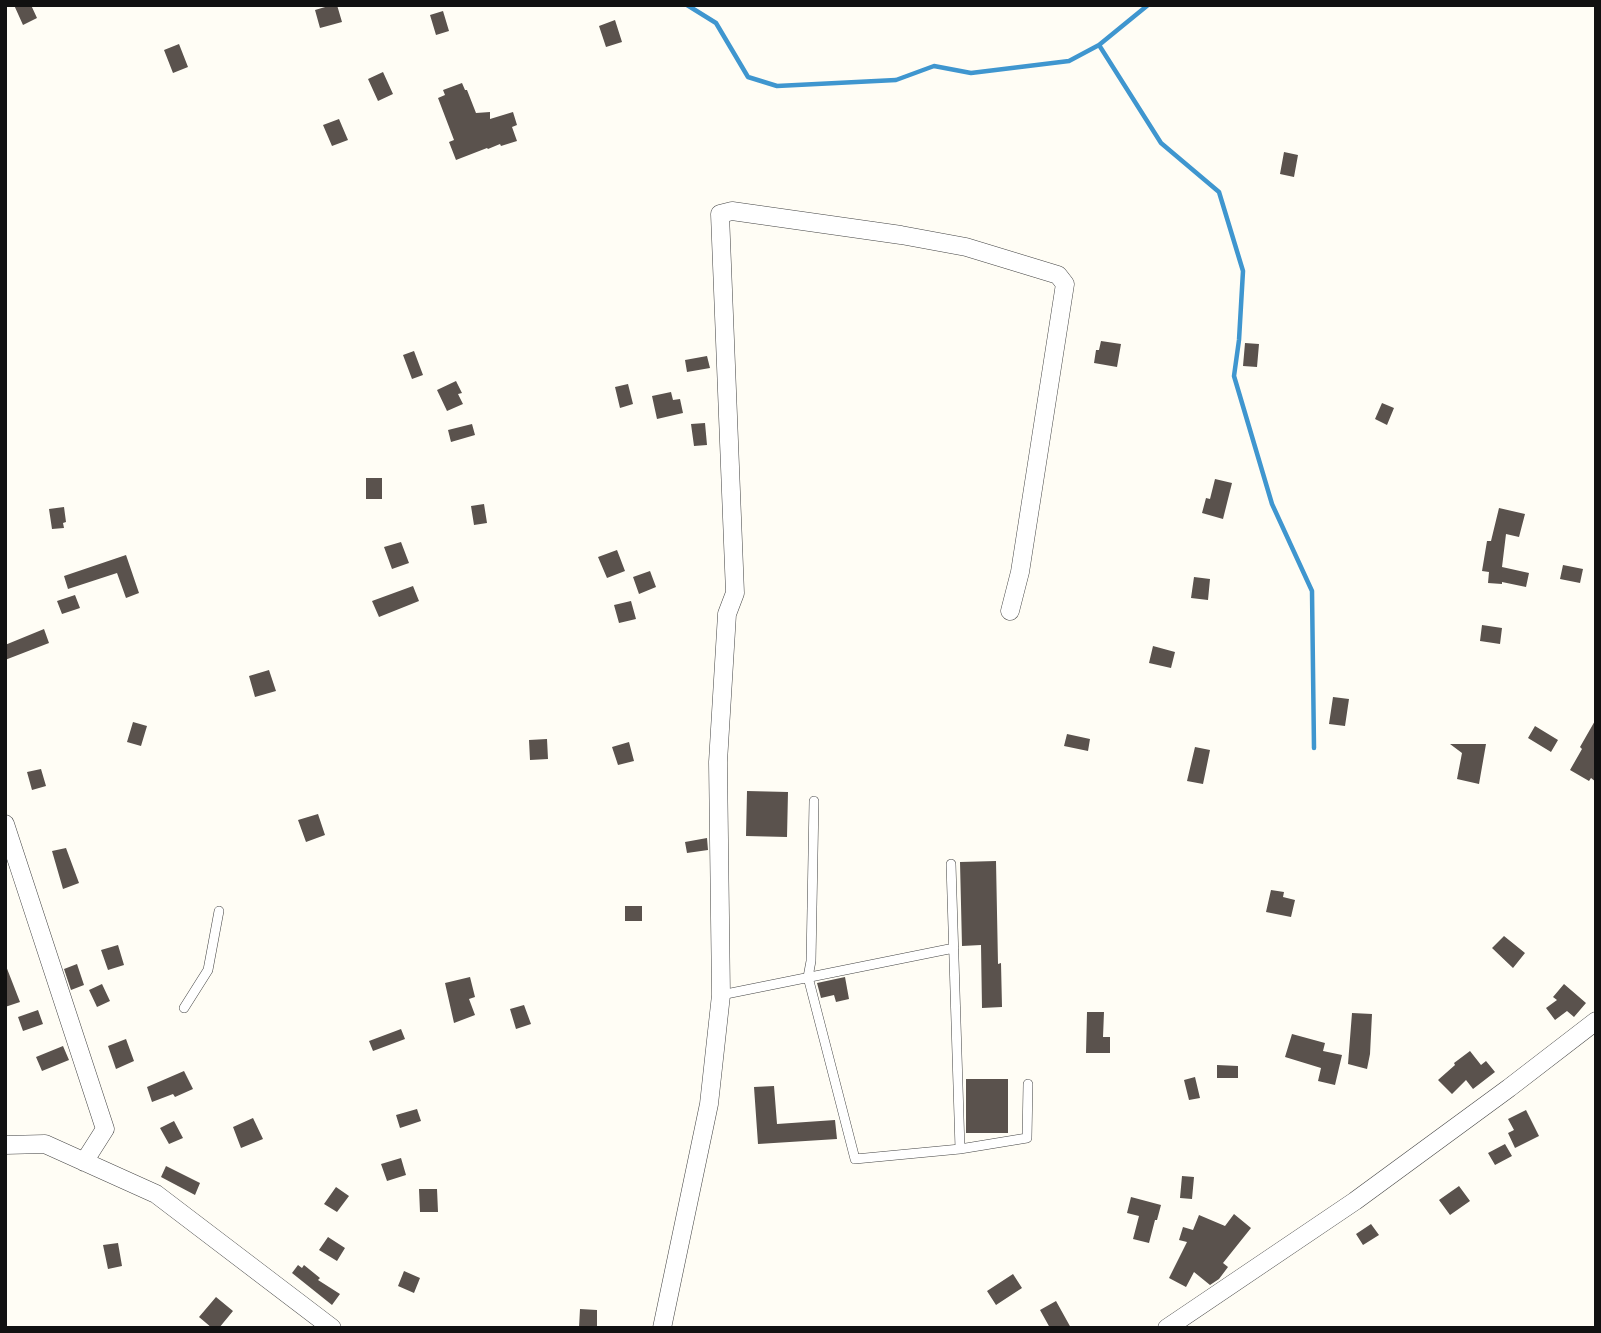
<!DOCTYPE html>
<html>
<head>
<meta charset="utf-8">
<style>
	body { margin:0 }
	#map { position:relative; width:1601px; height:1333px; overflow:hidden; background:#fffdf5; font-family:"Crimson Pro",serif }
	canvas { display:block }
	.frame { position:absolute; inset:0; border:7px solid #111; pointer-events:none }
</style>
</head>
<body>
<div id="map">
<canvas width="1601" height="1333"></canvas>
<div class="frame"></div>
</div>
<script>
const ctx = document.querySelector('canvas').getContext('2d');
ctx.lineJoin = 'round';
function trace(path, color, width, dash) {
  ctx.strokeStyle = color;
  ctx.lineWidth = width;
  ctx.lineCap = dash ? 'butt' : 'round';
  ctx.setLineDash(dash || []);
  ctx.stroke(path);
}
function fill(path, color) {
  ctx.fillStyle = color;
  ctx.fill(path, 'evenodd');
}
trace(new Path2D(`
	M 687,5 L 716,23 L 748,77 L 777,86 L 896,80 L 934,66 L 971,73 L 1069,61 L 1099,45 L 1148,5
	M 1099,45 L 1161,143 L 1219,192 L 1243,271 L 1239,340 L 1234,376 L 1272,504 L 1312,591 L 1314,748`), '#3f96cf', 4.5);
fill(new Path2D(`
	M 14,5 L 31,5 L 37,18 L 23,25 Z
	M 332,5 L 337,5 L 342,22 L 320,28 L 315,10 Z
	M 443,11 L 449,31 L 436,35 L 430,15 Z
	M 615,20 L 622,42 L 606,47 L 599,26 Z
	M 179,44 L 188,67 L 173,73 L 164,50 Z
	M 383,72 L 393,94 L 378,101 L 368,79 Z
	M 462,83 L 465,90 L 467,90 L 476,113 L 490,112 L 490,119 L 513,112 L 517,125 L 512,127 L 517,141 L 501,146 L 500,144 L 488,149 L 487,148 L 456,160 L 449,142 L 454,140 L 438,98 L 445,95 L 443,90 Z
	M 339,119 L 348,140 L 332,146 L 323,125 Z
	M 1284,152 L 1298,155 L 1294,177 L 1280,174 Z
	M 1101,341 L 1121,344 L 1117,367 L 1094,363 L 1096,350 L 1099,350 Z
	M 1245,343 L 1259,344 L 1257,367 L 1243,366 Z
	M 414,351 L 423,375 L 412,379 L 403,355 Z
	M 707,356 L 710,368 L 687,372 L 685,360 Z
	M 456,381 L 462,393 L 458,394 L 463,404 L 447,411 L 437,390 Z
	M 628,384 L 633,404 L 620,408 L 615,387 Z
	M 671,392 L 673,400 L 680,399 L 683,413 L 657,419 L 652,396 Z
	M 1382,403 L 1394,408 L 1387,425 L 1375,419 Z
	M 705,423 L 707,445 L 694,446 L 691,424 Z
	M 472,424 L 475,435 L 451,442 L 448,430 Z
	M 366,478 L 382,478 L 382,499 L 366,499 Z
	M 1215,479 L 1232,483 L 1223,519 L 1202,513 L 1206,498 L 1210,499 Z
	M 484,504 L 487,523 L 474,525 L 471,506 Z
	M 64,507 L 66,522 L 63,523 L 64,528 L 52,529 L 49,509 Z
	M 1499,508 L 1525,514 L 1519,537 L 1506,534 L 1502,567 L 1529,573 L 1526,587 L 1502,582 L 1502,584 L 1488,583 L 1489,572 L 1482,571 L 1487,541 L 1491,541 Z
	M 401,542 L 409,563 L 392,569 L 384,547 Z
	M 617,550 L 625,571 L 607,578 L 598,557 Z
	M 126,555 L 139,593 L 126,598 L 117,573 L 68,589 L 64,576 Z
	M 1563,565 L 1583,569 L 1580,583 L 1560,579 Z
	M 650,571 L 656,587 L 639,594 L 633,577 Z
	M 1194,577 L 1210,579 L 1208,600 L 1191,598 Z
	M 413,586 L 419,601 L 379,617 L 372,601 Z
	M 75,595 L 80,608 L 62,614 L 57,601 Z
	M 631,601 L 636,619 L 619,623 L 614,605 Z
	M 1482,625 L 1502,628 L 1500,644 L 1480,641 Z
	M 44,629 L 49,643 L 5,660 L 5,645 Z
	M 1153,646 L 1175,652 L 1171,668 L 1149,663 Z
	M 269,670 L 276,691 L 255,697 L 249,676 Z
	M 1333,697 L 1349,699 L 1345,726 L 1329,724 Z
	M 1596,719 L 1596,782 L 1591,778 L 1589,781 L 1570,770 L 1582,749 L 1580,747 Z
	M 133,722 L 147,726 L 141,746 L 127,742 Z
	M 1535,726 L 1558,740 L 1551,752 L 1528,738 Z
	M 1067,734 L 1090,739 L 1088,751 L 1064,746 Z
	M 547,739 L 548,759 L 530,760 L 529,740 Z
	M 629,742 L 634,761 L 618,765 L 612,747 Z
	M 1450,744 L 1486,744 L 1479,784 L 1457,779 L 1462,753 Z
	M 1195,747 L 1210,750 L 1203,784 L 1187,781 Z
	M 41,769 L 46,786 L 32,790 L 27,772 Z
	M 747,791 L 788,792 L 787,837 L 746,836 Z
	M 318,814 L 325,835 L 306,842 L 298,820 Z
	M 707,838 L 708,850 L 687,853 L 685,842 Z
	M 66,848 L 79,883 L 63,889 L 52,851 Z
	M 996,861 L 998,964 L 1001,963 L 1002,1007 L 982,1008 L 981,945 L 962,946 L 960,862 Z
	M 1271,890 L 1284,892 L 1283,897 L 1295,900 L 1291,917 L 1266,912 Z
	M 625,906 L 642,906 L 642,921 L 625,921 Z
	M 1504,936 L 1525,953 L 1513,968 L 1492,948 Z
	M 118,945 L 124,965 L 108,970 L 101,950 Z
	M 77,964 L 84,985 L 71,990 L 64,969 Z
	M 6,966 L 20,1002 L 5,1007 L 5,967 Z
	M 470,977 L 475,997 L 469,999 L 475,1015 L 454,1023 L 445,983 Z
	M 845,977 L 849,999 L 836,1002 L 834,995 L 821,998 L 817,983 Z
	M 102,984 L 110,1001 L 97,1007 L 89,990 Z
	M 1564,984 L 1586,1003 L 1574,1017 L 1567,1011 L 1555,1020 L 1546,1008 L 1557,1000 L 1553,997 Z
	M 524,1005 L 531,1024 L 516,1029 L 510,1009 Z
	M 38,1010 L 43,1024 L 23,1031 L 18,1017 Z
	M 1087,1012 L 1104,1012 L 1103,1037 L 1110,1037 L 1110,1053 L 1086,1053 Z
	M 1352,1013 L 1372,1014 L 1370,1054 L 1367,1069 L 1348,1064 Z
	M 401,1029 L 405,1039 L 373,1051 L 369,1041 Z
	M 1292,1034 L 1325,1043 L 1323,1051 L 1342,1055 L 1335,1085 L 1318,1081 L 1321,1068 L 1285,1057 Z
	M 126,1039 L 134,1061 L 116,1069 L 108,1046 Z
	M 63,1046 L 69,1060 L 42,1071 L 36,1057 Z
	M 1470,1051 L 1481,1065 L 1486,1061 L 1495,1072 L 1473,1089 L 1466,1080 L 1452,1094 L 1438,1080 L 1455,1065 L 1454,1063 Z
	M 1217,1065 L 1238,1066 L 1238,1078 L 1217,1078 Z
	M 184,1071 L 193,1089 L 175,1097 L 173,1094 L 152,1102 L 147,1087 Z
	M 1195,1077 L 1200,1098 L 1189,1100 L 1184,1080 Z
	M 966,1079 L 1008,1079 L 1008,1133 L 966,1133 Z
	M 774,1086 L 777,1124 L 835,1120 L 837,1139 L 758,1144 L 754,1087 Z
	M 417,1109 L 421,1121 L 400,1128 L 396,1115 Z
	M 1526,1110 L 1539,1136 L 1515,1148 L 1508,1133 L 1514,1130 L 1508,1119 Z
	M 253,1118 L 263,1139 L 241,1148 L 233,1127 Z
	M 174,1121 L 183,1138 L 169,1144 L 160,1128 Z
	M 1505,1144 L 1512,1156 L 1495,1165 L 1488,1153 Z
	M 401,1158 L 406,1175 L 387,1181 L 381,1164 Z
	M 166,1166 L 200,1183 L 195,1195 L 161,1177 Z
	M 1182,1176 L 1194,1177 L 1192,1199 L 1180,1198 Z
	M 1459,1186 L 1470,1201 L 1450,1215 L 1439,1200 Z
	M 336,1187 L 349,1196 L 337,1212 L 324,1204 Z
	M 419,1189 L 437,1189 L 438,1212 L 420,1212 Z
	M 1131,1197 L 1161,1205 L 1157,1220 L 1155,1220 L 1149,1243 L 1133,1239 L 1139,1216 L 1127,1213 Z
	M 1234,1214 L 1251,1228 L 1223,1263 L 1228,1267 L 1219,1279 L 1210,1285 L 1194,1272 L 1186,1287 L 1169,1278 L 1187,1242 L 1179,1240 L 1183,1227 L 1193,1230 L 1199,1215 L 1225,1226 Z
	M 1371,1224 L 1379,1235 L 1363,1245 L 1356,1234 Z
	M 328,1237 L 345,1248 L 337,1261 L 319,1250 Z
	M 118,1243 L 122,1266 L 108,1269 L 103,1245 Z
	M 298,1265 L 302,1268 L 304,1265 L 320,1278 L 318,1280 L 340,1294 L 332,1305 L 292,1273 Z
	M 404,1271 L 420,1278 L 414,1293 L 398,1286 Z
	M 1013,1274 L 1022,1288 L 996,1305 L 987,1291 Z
	M 216,1297 L 233,1311 L 219,1328 L 212,1328 L 199,1317 Z
	M 1056,1301 L 1071,1328 L 1050,1328 L 1040,1310 Z
	M 580,1309 L 597,1310 L 597,1328 L 579,1328 Z`), '#5a524d');
const lane = new Path2D(`
	M 814,801 L 811,961 L 808,977 L 855,1159 L 960,1149 L 1027,1138 L 1028,1084
	M 951,864 L 960,1149
	M 721,995 L 954,948
	M 184,1008 L 208,970 L 219,911`);
const street = new Path2D(`
	M 5,824 L 105,1129 L 84,1162
	M 5,1145 L 45,1144 L 156,1194 L 332,1328
	M 662,1328 L 709,1104 L 721,995 L 718,762 L 727,614 L 735,593 L 720,214 L 732,211 L 901,235 L 966,247 L 1058,275 L 1065,284 L 1020,572 L 1010,611
	M 1167,1328 L 1355,1201 L 1509,1088 L 1596,1021`);
trace(lane, '#444', 10);
trace(street, '#444', 19);
trace(lane, '#fff', 9);
trace(street, '#fff', 18);
</script>
</body>
</html>
